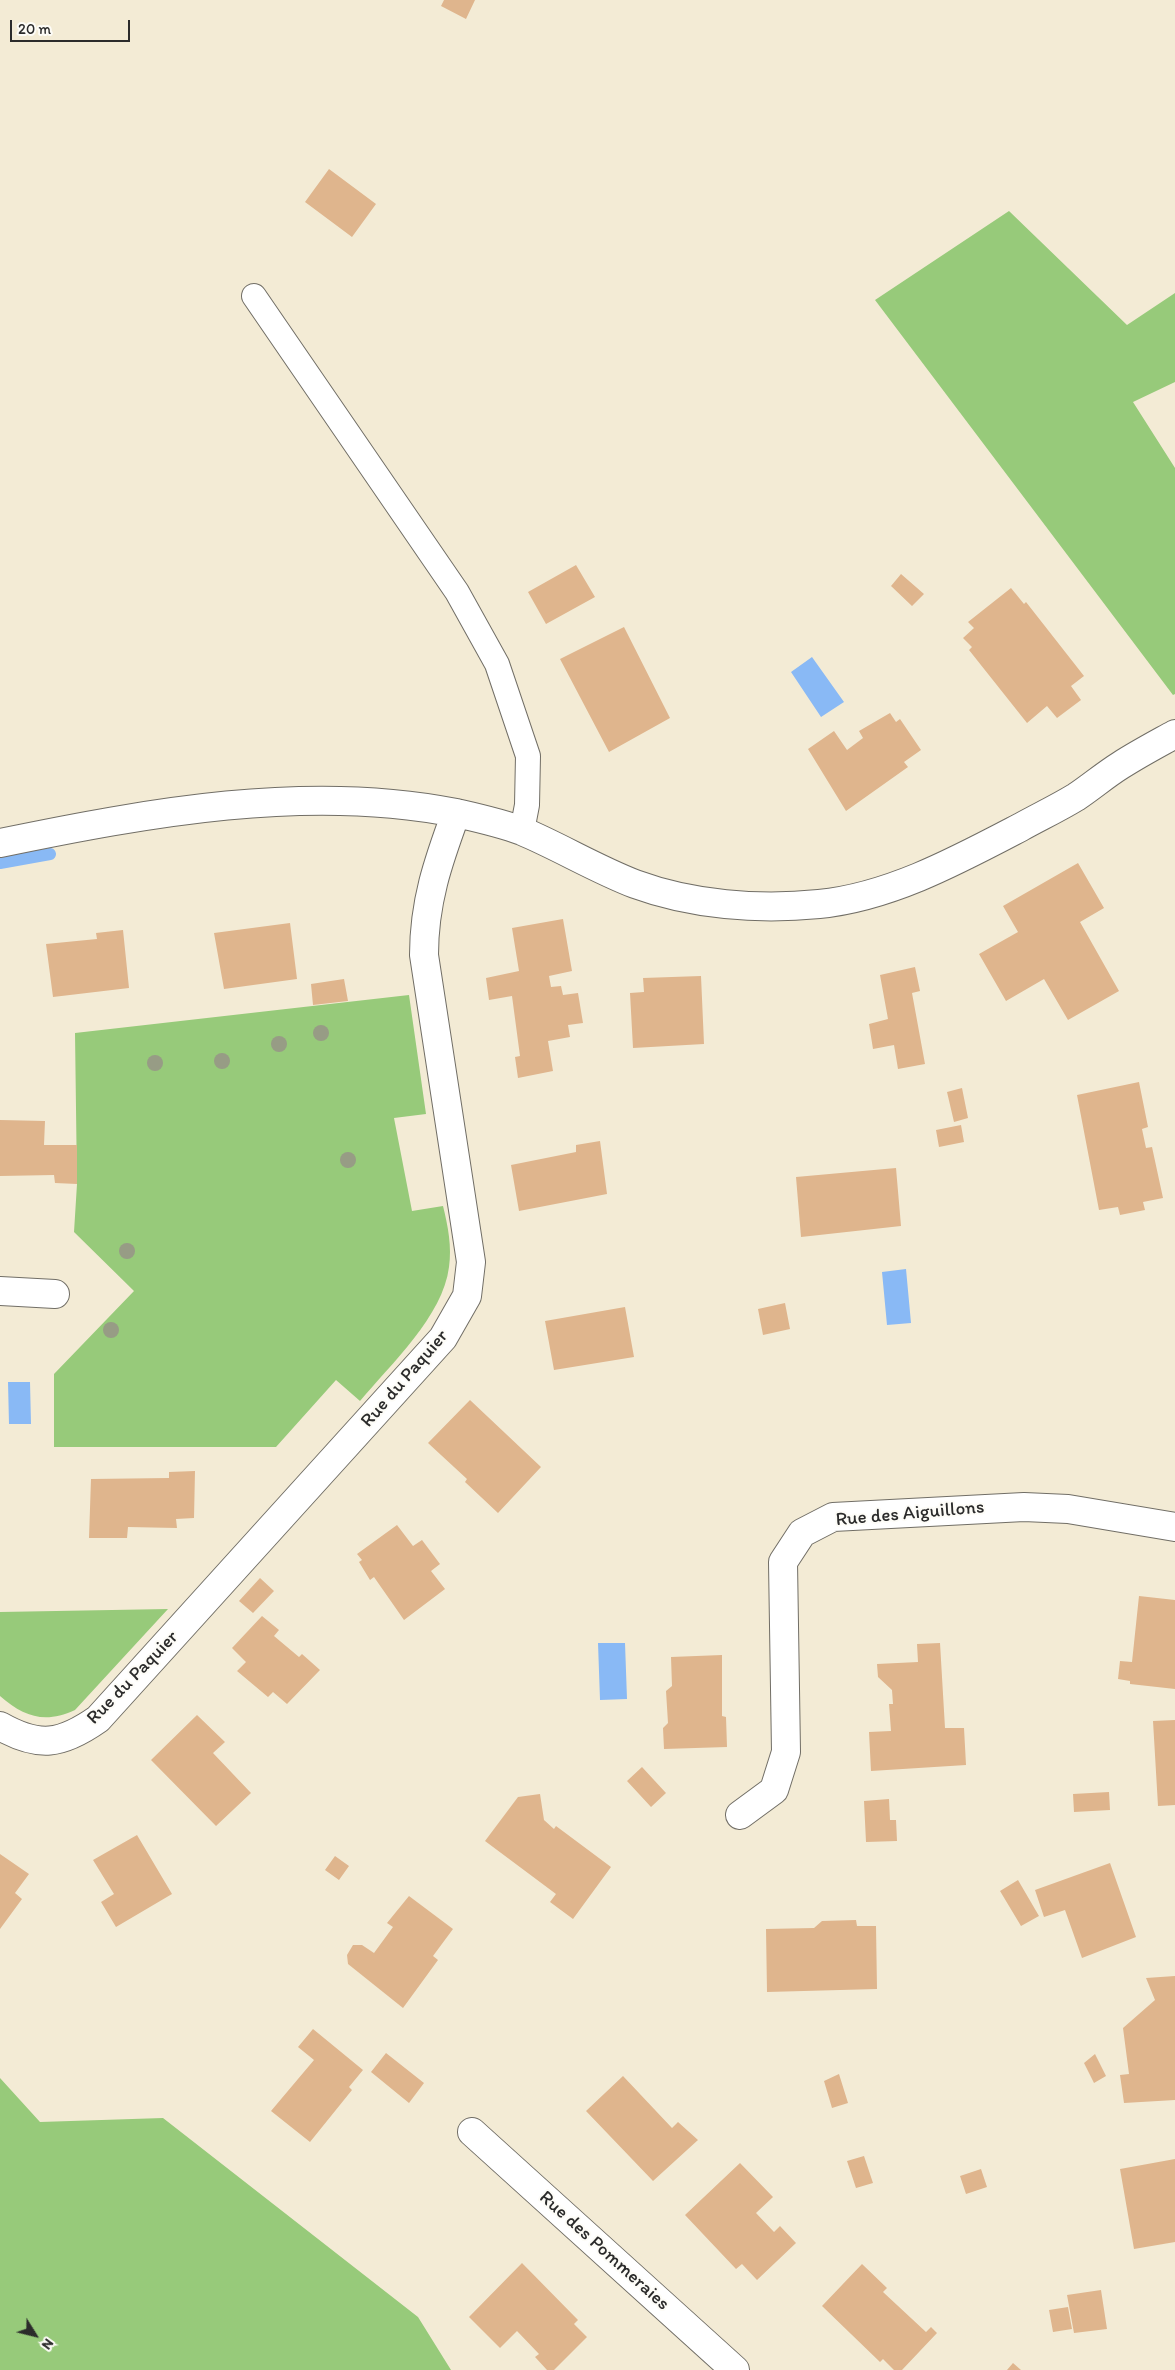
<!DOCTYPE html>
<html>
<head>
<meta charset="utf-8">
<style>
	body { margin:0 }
	#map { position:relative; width:1175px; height:2370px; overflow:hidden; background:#f3ebd5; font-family:Itim,sans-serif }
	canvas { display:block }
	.north { position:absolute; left:10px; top:2310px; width:50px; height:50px; -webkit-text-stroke:4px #fdfcf7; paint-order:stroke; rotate:126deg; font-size:14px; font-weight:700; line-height:20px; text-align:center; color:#2b2b2b }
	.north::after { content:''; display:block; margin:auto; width:18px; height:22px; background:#2b2b2b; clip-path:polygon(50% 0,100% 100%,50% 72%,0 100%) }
	.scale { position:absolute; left:10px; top:20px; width:120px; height:22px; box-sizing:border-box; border:2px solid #2b2b2b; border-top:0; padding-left:6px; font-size:15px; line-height:18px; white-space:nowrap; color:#2b2b2b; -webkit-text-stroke:4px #fdfcf7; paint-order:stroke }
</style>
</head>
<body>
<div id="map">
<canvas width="1175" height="2370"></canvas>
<div class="north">N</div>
<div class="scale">20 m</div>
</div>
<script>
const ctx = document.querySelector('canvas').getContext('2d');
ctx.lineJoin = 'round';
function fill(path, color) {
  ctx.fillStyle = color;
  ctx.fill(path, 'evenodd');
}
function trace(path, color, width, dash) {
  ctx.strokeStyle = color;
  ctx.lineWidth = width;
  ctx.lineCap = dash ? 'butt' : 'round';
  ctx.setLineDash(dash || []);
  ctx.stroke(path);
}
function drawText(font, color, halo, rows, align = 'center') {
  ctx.font = font + ' Itim,sans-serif';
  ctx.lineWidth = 4;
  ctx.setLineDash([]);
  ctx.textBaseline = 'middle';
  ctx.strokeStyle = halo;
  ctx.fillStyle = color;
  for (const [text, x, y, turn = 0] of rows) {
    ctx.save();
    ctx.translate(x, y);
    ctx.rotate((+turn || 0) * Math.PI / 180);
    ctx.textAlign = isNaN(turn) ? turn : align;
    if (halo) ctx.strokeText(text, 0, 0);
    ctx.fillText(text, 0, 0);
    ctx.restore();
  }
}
fill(new Path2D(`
	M 1009,211 L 1127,325 L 1175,293 L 1175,382 L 1133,402 L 1175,468 L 1175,694 L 1173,695 L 875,300 Z
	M 409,995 L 426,1114 L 394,1118 L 412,1211 L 443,1206 C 448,1226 452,1247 449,1267 C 443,1316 391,1364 360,1401 L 336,1380 L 276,1447 L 54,1447 L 54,1374 L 134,1291 L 74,1232 L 77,1184 L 75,1033 Z
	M 168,1609 L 75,1710 C 45,1724 24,1717 0,1696 L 0,1612 Z
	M 0,2078 L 40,2122 L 163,2118 L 418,2317 L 451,2370 L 0,2370 Z`), '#97ca7a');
fill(new Path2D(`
	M 812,657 L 844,702 L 821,717 L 791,672 Z
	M 906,1269 L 911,1323 L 887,1325 L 882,1272 Z
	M 8,1382 L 30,1382 L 31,1424 L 9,1424 Z
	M 598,1643 L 625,1643 L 627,1699 L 600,1700 Z`), '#89b9f5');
trace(new Path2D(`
	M 0,863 L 50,854`), '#89b9f5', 12);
fill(new Path2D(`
	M 444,0 L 475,0 L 466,19 L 441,6 Z
	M 329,169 L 376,204 L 352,237 L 305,202 Z
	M 576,565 L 595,597 L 546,624 L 528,592 Z
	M 901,574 L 924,594 L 912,606 L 891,586 Z
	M 1011,588 L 1024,604 L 1026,602 L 1084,676 L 1071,686 L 1081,700 L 1057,718 L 1047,706 L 1027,723 L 969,650 L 972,647 L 963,638 L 974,628 L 968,622 Z
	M 624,627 L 670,718 L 609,752 L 560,659 Z
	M 890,713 L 896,722 L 900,719 L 921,750 L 904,762 L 908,767 L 846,811 L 808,749 L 834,731 L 847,750 L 863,738 L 859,731 Z
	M 1078,863 L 1104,908 L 1080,922 L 1119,991 L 1068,1020 L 1044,979 L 1006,1001 L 979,954 L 1018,932 L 1003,906 Z
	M 563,919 L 572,971 L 549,976 L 551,987 L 561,986 L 563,995 L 578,993 L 583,1023 L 568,1025 L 570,1037 L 548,1041 L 553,1071 L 518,1078 L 515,1057 L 520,1056 L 512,996 L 489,1000 L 486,978 L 519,971 L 512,928 Z
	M 290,923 L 297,979 L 224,989 L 214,933 Z
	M 123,930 L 129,988 L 53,997 L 46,944 L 97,939 L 96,933 Z
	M 915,967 L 920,991 L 912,993 L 925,1064 L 898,1069 L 894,1045 L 873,1049 L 869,1024 L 888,1019 L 880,975 Z
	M 701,976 L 704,1044 L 633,1048 L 630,993 L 644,992 L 643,978 Z
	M 344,979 L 348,1001 L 313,1005 L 311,984 Z
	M 1139,1082 L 1148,1127 L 1142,1129 L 1146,1148 L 1152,1147 L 1163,1198 L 1143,1202 L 1145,1210 L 1120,1215 L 1118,1207 L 1099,1210 L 1077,1095 Z
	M 962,1088 L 968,1118 L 954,1122 L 947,1092 Z
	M 0,1120 L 45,1121 L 44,1145 L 77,1145 L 77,1184 L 55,1183 L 54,1175 L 0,1176 Z
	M 961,1125 L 964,1142 L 939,1147 L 936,1130 Z
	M 600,1141 L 607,1194 L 519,1211 L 511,1165 L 576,1152 L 576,1145 Z
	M 896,1168 L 901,1226 L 801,1237 L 796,1177 Z
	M 785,1303 L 790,1329 L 763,1335 L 758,1309 Z
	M 625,1307 L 634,1357 L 554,1370 L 545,1321 Z
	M 470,1400 L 541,1467 L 498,1513 L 465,1482 L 467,1479 L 428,1443 Z
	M 195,1471 L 194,1518 L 176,1519 L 177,1528 L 128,1527 L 127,1538 L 89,1538 L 91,1479 L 169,1478 L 169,1472 Z
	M 397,1525 L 413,1546 L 422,1540 L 440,1564 L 431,1571 L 445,1589 L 404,1620 L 374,1577 L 370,1580 L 359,1562 L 362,1560 L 357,1554 Z
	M 260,1578 L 274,1591 L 253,1613 L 239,1601 Z
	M 1139,1596 L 1175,1600 L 1175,1689 L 1130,1684 L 1130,1681 L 1118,1679 L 1120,1661 L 1132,1662 Z
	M 262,1616 L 279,1630 L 274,1636 L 299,1657 L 302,1654 L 320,1670 L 287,1704 L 273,1692 L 268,1697 L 237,1671 L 246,1662 L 232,1648 Z
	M 940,1643 L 945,1728 L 964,1728 L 966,1765 L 871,1771 L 869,1732 L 891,1731 L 889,1704 L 893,1704 L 892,1690 L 878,1677 L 877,1664 L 918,1662 L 917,1644 Z
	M 722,1655 L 722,1716 L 726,1717 L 727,1747 L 664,1749 L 663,1728 L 668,1723 L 666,1691 L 672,1686 L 671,1657 Z
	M 197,1715 L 225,1742 L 213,1753 L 251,1793 L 216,1826 L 151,1760 Z
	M 1175,1720 L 1175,1805 L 1158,1806 L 1153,1721 Z
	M 642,1767 L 666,1793 L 651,1807 L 627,1781 Z
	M 1109,1792 L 1110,1810 L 1074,1812 L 1073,1794 Z
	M 540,1794 L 544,1820 L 554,1829 L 556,1826 L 611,1867 L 573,1919 L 550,1902 L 556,1894 L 485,1841 L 518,1797 Z
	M 889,1799 L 890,1820 L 896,1820 L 897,1841 L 866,1842 L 864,1801 Z
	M 137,1835 L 172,1894 L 116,1927 L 101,1902 L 114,1894 L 93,1860 Z
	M 0,1854 L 29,1874 L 15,1893 L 22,1899 L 0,1929 Z
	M 335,1856 L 349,1866 L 339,1880 L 325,1870 Z
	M 1110,1863 L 1136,1937 L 1082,1958 L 1065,1910 L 1044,1917 L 1035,1890 Z
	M 1018,1880 L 1039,1916 L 1021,1926 L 1000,1891 Z
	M 409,1896 L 453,1929 L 433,1956 L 438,1960 L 403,2008 L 348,1964 L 347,1955 L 353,1945 L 362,1945 L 374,1953 L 393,1927 L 387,1923 Z
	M 856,1920 L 857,1926 L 876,1926 L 877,1989 L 767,1992 L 766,1929 L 814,1928 L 822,1921 Z
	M 1175,1976 L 1175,2100 L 1124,2103 L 1120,2075 L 1129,2074 L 1123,2028 L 1155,2000 L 1146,1978 Z
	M 313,2029 L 363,2070 L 349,2087 L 352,2090 L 310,2142 L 271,2111 L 314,2060 L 298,2047 Z
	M 386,2053 L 424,2083 L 409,2103 L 371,2072 Z
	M 1095,2054 L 1106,2076 L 1094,2083 L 1084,2063 Z
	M 839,2074 L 848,2103 L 832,2108 L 824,2081 Z
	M 623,2076 L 672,2128 L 678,2122 L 698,2140 L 653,2181 L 586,2111 Z
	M 864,2156 L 873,2183 L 856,2188 L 847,2161 Z
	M 1175,2159 L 1175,2242 L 1134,2249 L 1120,2169 Z
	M 740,2163 L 773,2197 L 756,2213 L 774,2232 L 780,2226 L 796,2243 L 757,2280 L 742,2264 L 736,2269 L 685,2215 Z
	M 981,2169 L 987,2187 L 966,2194 L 960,2176 Z
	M 522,2263 L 578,2320 L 574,2324 L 587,2337 L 554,2370 L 547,2370 L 535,2357 L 539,2354 L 517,2331 L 500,2348 L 469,2317 Z
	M 862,2264 L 887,2288 L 883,2292 L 926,2332 L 931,2327 L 937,2333 L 902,2370 L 894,2370 L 883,2359 L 880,2362 L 822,2306 Z
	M 1101,2290 L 1107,2329 L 1074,2333 L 1067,2295 Z
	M 1068,2307 L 1072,2329 L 1053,2332 L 1049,2310 Z
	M 1013,2363 L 1021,2370 L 1007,2370 Z`), '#dfb58d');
const lane = new Path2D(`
	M 254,296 L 457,592 L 497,664 L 528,756 L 527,805 L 522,831`);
const street = new Path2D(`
	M 0,843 C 146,813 307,783 456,813 C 478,818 501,823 522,831 C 560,847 596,869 635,884 C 692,905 758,910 819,904 C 890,897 958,860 1021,827 C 1039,817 1058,808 1076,797 C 1091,787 1105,775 1121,765 C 1138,754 1157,744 1175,734
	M 0,1291 L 55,1294
	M 0,1726 C 39,1748 61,1745 98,1719 L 443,1338 L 467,1296 L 471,1262 L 424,955 C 424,902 438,862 456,813
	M 740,1815 L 774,1790 L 786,1752 L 783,1562 L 802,1533 L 833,1517 L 1024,1507 L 1068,1509 L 1175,1527
	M 472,2132 L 735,2370`);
trace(lane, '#716e66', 26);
trace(street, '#716e66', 30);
trace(lane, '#fff', 24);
trace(street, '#fff', 28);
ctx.fillStyle = '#979c85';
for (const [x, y] of [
	[321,1033],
	[279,1044],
	[222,1061],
	[155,1063],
	[348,1160],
	[127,1251],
	[111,1330]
]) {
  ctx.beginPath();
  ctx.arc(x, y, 8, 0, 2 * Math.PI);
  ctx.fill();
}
drawText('19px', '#2b2b2b', '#fdfcf7', [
	["Rue du Paquier",405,1379,-49],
	["Rue des Aiguillons",910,1514,-5],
	["Rue du Paquier",133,1678,-46],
	["Rue des Pommeraies",604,2251,42]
]);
</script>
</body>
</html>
